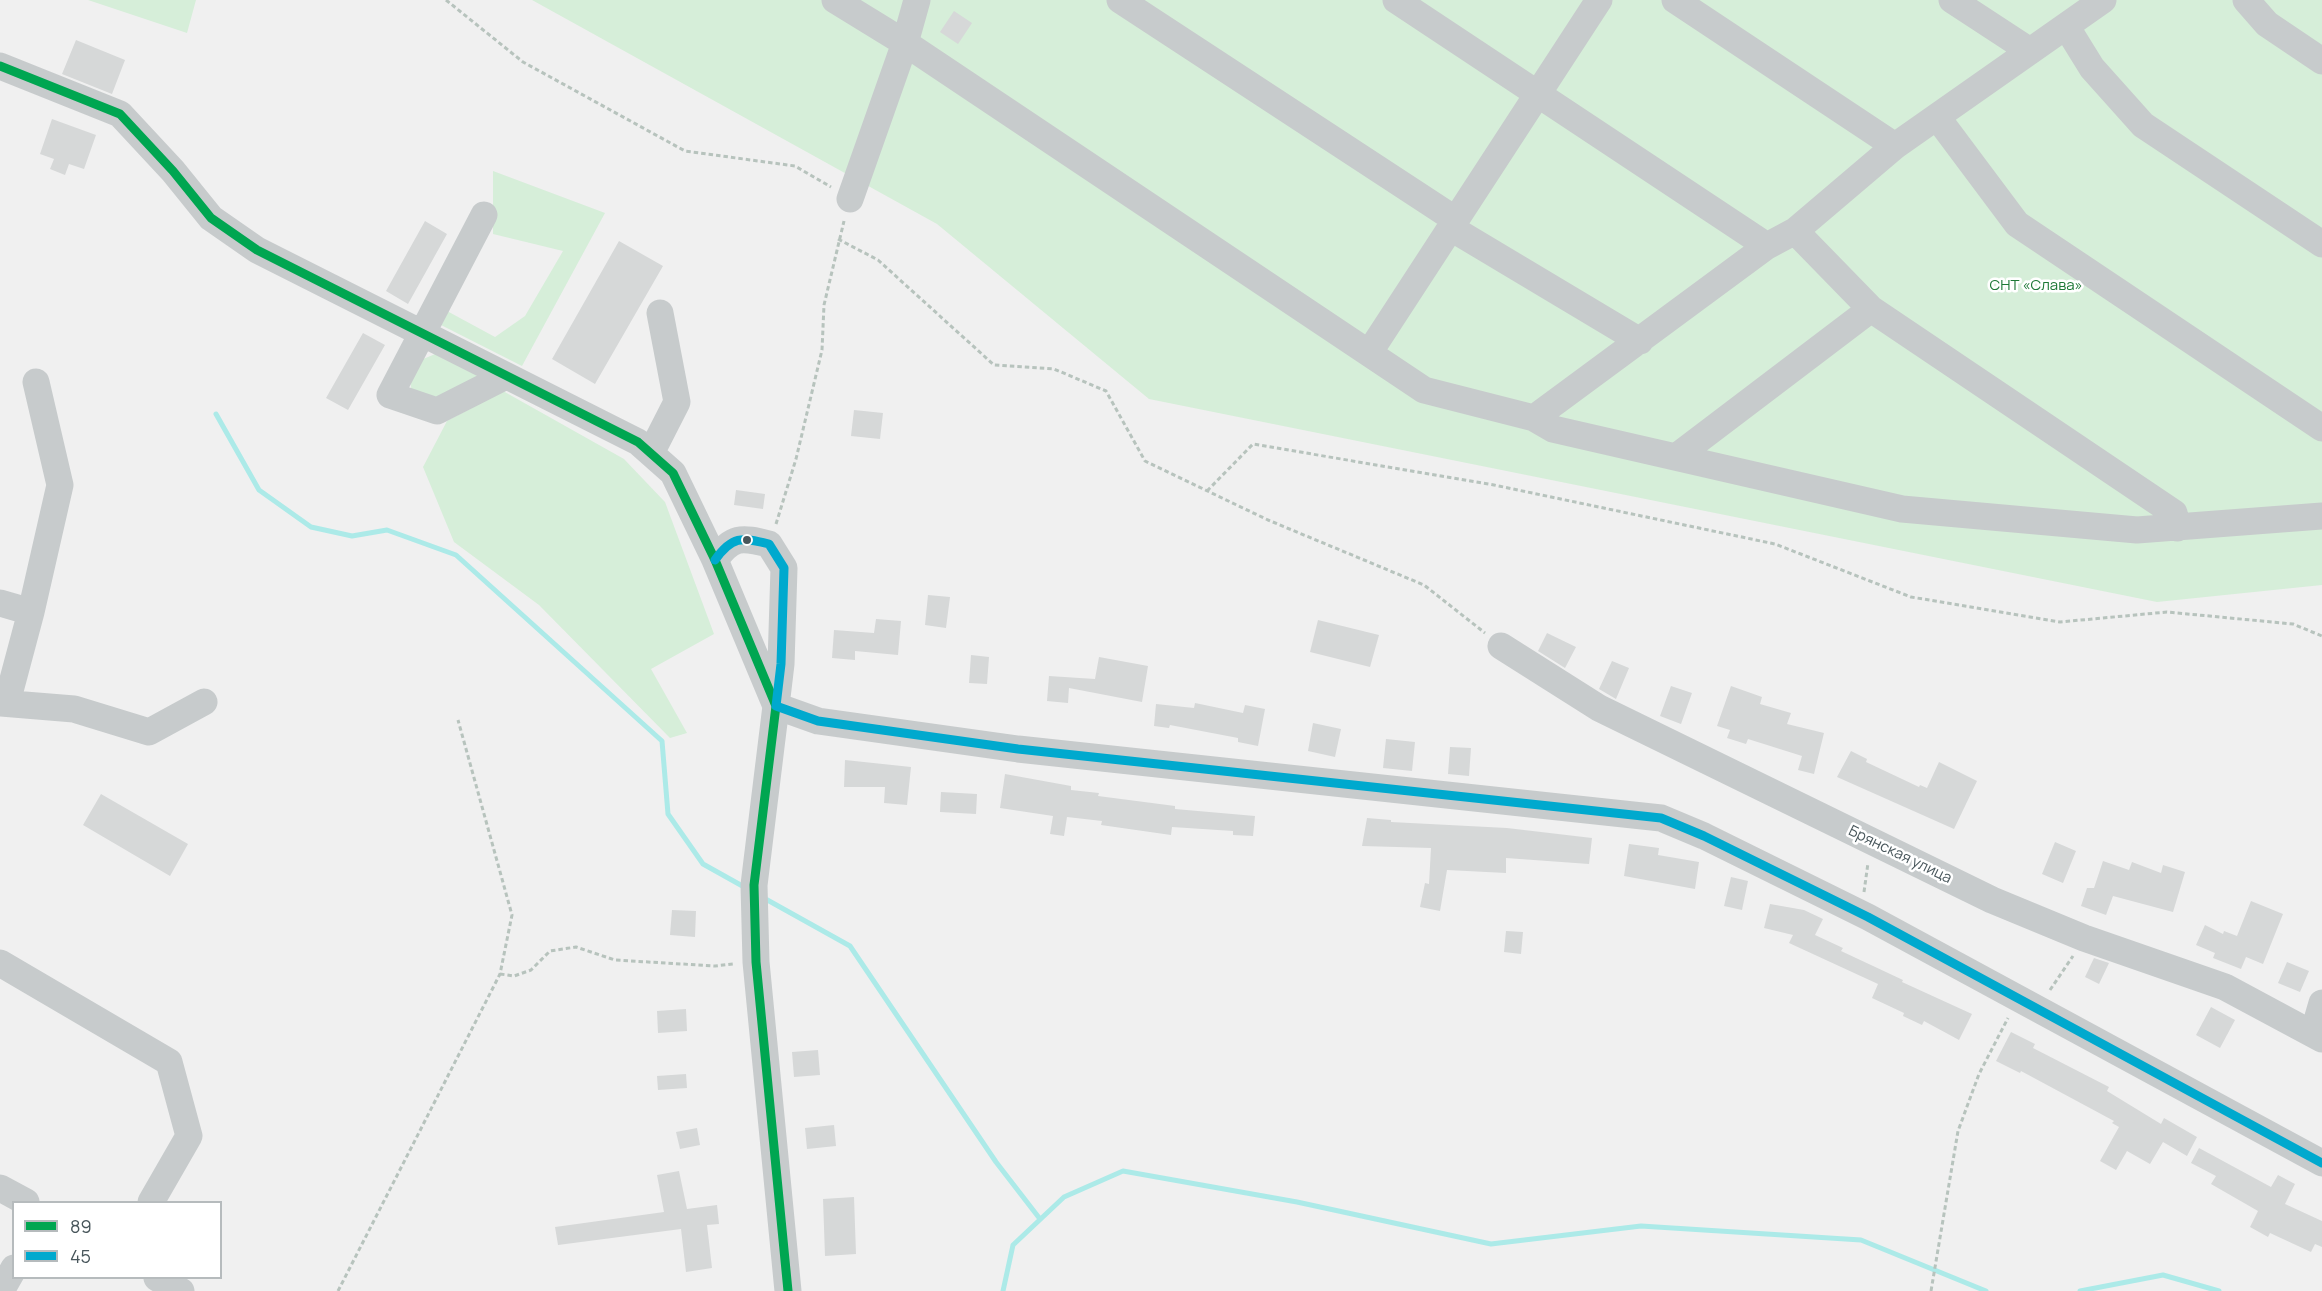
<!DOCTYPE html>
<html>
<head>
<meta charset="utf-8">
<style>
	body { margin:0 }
	#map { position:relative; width:2322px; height:1291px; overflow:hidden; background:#f0f0f0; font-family:Manrope,sans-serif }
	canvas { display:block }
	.legend { position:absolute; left:12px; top:1201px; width:210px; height:78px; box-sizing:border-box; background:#fff; border:2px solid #b6bbbd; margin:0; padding:8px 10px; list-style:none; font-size:18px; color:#48565b }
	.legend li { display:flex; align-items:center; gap:12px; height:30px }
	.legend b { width:30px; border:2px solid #b6bbbd }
</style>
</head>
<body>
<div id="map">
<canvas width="2322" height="1291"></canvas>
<ul class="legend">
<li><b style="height:8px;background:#00a651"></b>89</li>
<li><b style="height:8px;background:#00a9ce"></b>45</li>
</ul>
</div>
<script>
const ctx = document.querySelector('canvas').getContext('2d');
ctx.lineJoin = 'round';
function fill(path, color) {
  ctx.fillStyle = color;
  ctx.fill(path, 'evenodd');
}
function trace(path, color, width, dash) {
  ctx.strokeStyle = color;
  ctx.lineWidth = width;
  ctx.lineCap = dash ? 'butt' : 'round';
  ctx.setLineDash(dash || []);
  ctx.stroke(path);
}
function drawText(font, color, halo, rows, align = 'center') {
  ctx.font = font + ' Manrope,sans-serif';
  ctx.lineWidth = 5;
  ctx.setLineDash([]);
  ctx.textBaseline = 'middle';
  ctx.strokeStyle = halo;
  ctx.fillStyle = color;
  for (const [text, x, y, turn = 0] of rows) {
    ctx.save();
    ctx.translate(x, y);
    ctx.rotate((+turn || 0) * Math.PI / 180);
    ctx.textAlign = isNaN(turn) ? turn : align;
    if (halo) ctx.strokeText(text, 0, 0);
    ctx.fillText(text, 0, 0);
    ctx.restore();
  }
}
fill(new Path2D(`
	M 88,0 L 196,0 L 187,33 Z
	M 532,0 L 2322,0 L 2322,585 L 2157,602 L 1149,399 L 937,224 Z
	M 493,171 L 605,213 L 522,366 L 439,324 L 447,311 L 495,337 L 525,316 L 563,251 L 493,234 Z
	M 440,352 L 483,374 L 431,405 L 412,393 L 409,375 L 416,362 Z
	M 503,391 L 624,459 L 665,502 L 714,634 L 651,669 L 687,733 L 670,738 L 539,605 L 454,542 L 423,467 L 447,421 Z`), '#d6eed9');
trace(new Path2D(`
	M 216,414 L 259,490 L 311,527 L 352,536 L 387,530 L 456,555 L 662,741 L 668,814 L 703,864 L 746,888
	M 762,897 L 850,946 L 996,1162 L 1040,1219
	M 1003,1291 L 1013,1245 L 1064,1197 L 1123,1171 L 1297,1202 L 1491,1244 L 1641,1226 L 1861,1240 L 1986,1291
	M 2080,1291 L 2163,1275 L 2219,1291`), '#aceae8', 5);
fill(new Path2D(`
	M 954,11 L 972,23 L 958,44 L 940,32 Z
	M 76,40 L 125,60 L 112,94 L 62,74 Z
	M 52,119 L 96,135 L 84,169 L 69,164 L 65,175 L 50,169 L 54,159 L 40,154 Z
	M 425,221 L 447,234 L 408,304 L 386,291 Z
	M 619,241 L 663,266 L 595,384 L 552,359 Z
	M 363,333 L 385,345 L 348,410 L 326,398 Z
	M 854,410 L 883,413 L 880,439 L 851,436 Z
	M 736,490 L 765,494 L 763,509 L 734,505 Z
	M 928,595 L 950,597 L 946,628 L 925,625 Z
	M 876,619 L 901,621 L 898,655 L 855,651 L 855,660 L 832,658 L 834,630 L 874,633 Z
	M 1318,620 L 1379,635 L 1370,667 L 1310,652 Z
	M 1547,633 L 1576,647 L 1565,668 L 1538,651 Z
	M 971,655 L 989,657 L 987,684 L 969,683 Z
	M 1099,657 L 1148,666 L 1142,702 L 1069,688 L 1068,703 L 1047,701 L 1049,676 L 1095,679 Z
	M 1612,661 L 1629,668 L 1616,699 L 1599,689 Z
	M 1671,686 L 1692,693 L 1681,724 L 1660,716 Z
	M 1731,686 L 1762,697 L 1760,704 L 1791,713 L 1787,724 L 1824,733 L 1814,774 L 1798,770 L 1802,756 L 1748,739 L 1746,744 L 1727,738 L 1730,730 L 1717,726 Z
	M 1195,703 L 1243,713 L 1245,705 L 1265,709 L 1258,746 L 1238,742 L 1238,738 L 1170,725 L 1169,728 L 1154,726 L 1156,704 L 1194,708 Z
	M 1313,723 L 1341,729 L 1335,757 L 1308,751 Z
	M 1386,739 L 1415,742 L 1412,771 L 1383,768 Z
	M 1450,747 L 1471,748 L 1469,776 L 1448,774 Z
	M 1851,751 L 1867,759 L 1866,762 L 1919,787 L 1920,785 L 1927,788 L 1939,762 L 1977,781 L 1954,829 L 1837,777 Z
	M 845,760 L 911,767 L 907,805 L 884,803 L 885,787 L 844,787 Z
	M 1005,774 L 1071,786 L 1071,790 L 1099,793 L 1098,796 L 1175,806 L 1175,809 L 1255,816 L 1253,836 L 1233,835 L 1233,831 L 1172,827 L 1171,835 L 1101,825 L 1102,821 L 1067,817 L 1064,836 L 1050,834 L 1053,816 L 1000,808 Z
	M 941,792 L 977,794 L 976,814 L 940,812 Z
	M 101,794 L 188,844 L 170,876 L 83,825 Z
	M 1367,818 L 1391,820 L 1391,822 L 1507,828 L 1592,838 L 1589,864 L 1506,858 L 1506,873 L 1447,870 L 1440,911 L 1420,907 L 1425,883 L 1429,884 L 1431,848 L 1362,846 Z
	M 2055,842 L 2076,851 L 2063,883 L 2042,874 Z
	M 1629,844 L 1659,848 L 1658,855 L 1699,862 L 1695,889 L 1624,876 Z
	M 2103,861 L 2129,870 L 2132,862 L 2161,873 L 2163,865 L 2185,872 L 2173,912 L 2113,896 L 2106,915 L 2081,906 L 2087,888 L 2094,888 Z
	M 1731,877 L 1748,881 L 1742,910 L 1724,906 Z
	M 2251,901 L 2283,914 L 2263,964 L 2246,957 L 2241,969 L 2213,958 L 2215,953 L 2196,945 L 2205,925 L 2223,934 L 2224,931 L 2237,936 Z
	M 1770,904 L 1804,910 L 1823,919 L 1815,935 L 1843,948 L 1841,951 L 1903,980 L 1902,982 L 1972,1014 L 1959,1040 L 1924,1021 L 1922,1025 L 1903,1016 L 1904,1013 L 1872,998 L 1878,984 L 1789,943 L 1793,935 L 1764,928 Z
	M 672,910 L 696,911 L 695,937 L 670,935 Z
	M 1506,931 L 1523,932 L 1521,954 L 1504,952 Z
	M 2094,958 L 2109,963 L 2099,984 L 2085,977 Z
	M 2287,962 L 2309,971 L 2300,992 L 2278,983 Z
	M 2211,1007 L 2235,1020 L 2220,1048 L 2196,1035 Z
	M 686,1009 L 687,1031 L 658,1033 L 657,1011 Z
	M 2011,1032 L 2035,1044 L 2033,1048 L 2109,1087 L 2107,1091 L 2161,1124 L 2164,1118 L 2197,1137 L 2187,1156 L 2163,1142 L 2150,1164 L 2127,1151 L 2116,1170 L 2100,1161 L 2119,1127 L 2112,1123 L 2114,1121 L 2021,1071 L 2020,1073 L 1996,1061 Z
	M 818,1050 L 820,1075 L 794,1077 L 792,1052 Z
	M 686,1074 L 687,1088 L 658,1090 L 657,1076 Z
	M 834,1125 L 836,1146 L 807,1149 L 805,1128 Z
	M 697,1128 L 700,1145 L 680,1149 L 676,1132 Z
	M 2199,1148 L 2271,1187 L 2278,1175 L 2295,1184 L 2285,1204 L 2322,1221 L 2322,1247 L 2315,1244 L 2311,1252 L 2270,1233 L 2268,1237 L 2250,1227 L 2258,1211 L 2211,1184 L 2216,1176 L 2191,1163 Z
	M 679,1171 L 687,1209 L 717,1205 L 719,1224 L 707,1225 L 712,1268 L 686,1272 L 681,1229 L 558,1245 L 555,1227 L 664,1212 L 657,1175 Z
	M 854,1197 L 856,1254 L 825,1256 L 823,1199 Z`), '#d6d8d8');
trace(new Path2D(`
	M 446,0 L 523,62 L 685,151 L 795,166 L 831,187
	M 838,239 L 878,260 L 994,365 L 1054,369 L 1106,391 L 1145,461 L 1268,520 L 1424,585 L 1485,633
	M 1207,491 L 1253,444 L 1494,485 L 1775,544 L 1911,597 L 2060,622 L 2167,612 L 2293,624 L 2322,636
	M 776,524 L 796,459 L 822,350 L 824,305 L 844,221
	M 1864,892 L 1868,863
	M 500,974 L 514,976 L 531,970 L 550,951 L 576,947 L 615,960 L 715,966 L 733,964
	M 2050,990 L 2073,956
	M 338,1291 L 500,974 L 512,915 L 458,720
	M 1931,1291 L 1958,1131 L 1979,1074 L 2008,1018`), '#b7c3bd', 3, [4.5, 3]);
trace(new Path2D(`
	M 835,0 L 905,43 L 1424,390 L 1534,418 L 1767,246 L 1795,231 L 1895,146 L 2103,0
	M 1120,0 L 1456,220
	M 1396,0 L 1767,246
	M 1675,0 L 1895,146
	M 1952,0 L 2030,51
	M 2246,0 L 2267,24 L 2322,61
	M 2066,26 L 2092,68 L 2143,125 L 2322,244
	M 0,66 L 120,114 L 173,171 L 211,218 L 257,250 L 638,442 L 673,473 L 715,560 L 776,706 L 754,885 L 756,962 L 788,1291
	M 1937,117 L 2017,224 L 2322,428
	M 850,199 L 905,43 L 917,0
	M 484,215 L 390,395 L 437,411 L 506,376
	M 1451,228 L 1640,341
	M 1795,231 L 1871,309 L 2174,513 L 2178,528
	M 1369,353 L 1599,0
	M 1534,418 L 1553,429 L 1902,509 L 2137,530 L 2322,516
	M 651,453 L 677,402 L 660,313
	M 1676,457 L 1871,309
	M 715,560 C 732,536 741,537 769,544 L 784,568 L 781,664 L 776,706 L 818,721 L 1018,749 L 1661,818 L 1704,836 L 1868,917 L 2322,1163
	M 0,603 L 31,612
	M 1501,646 L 1599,708 L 1992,900 L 2084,938 L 2225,987 L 2322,1039
	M 7,702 L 31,612 L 60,485 L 36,382
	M 0,703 L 74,709 L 149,732 L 204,702
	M 0,963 L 169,1062 L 189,1136 L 151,1202
	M 2313,1034 L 2322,1003
	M 0,1188 L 26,1202
	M 157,1278 L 181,1291
	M 1,1291 L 14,1268`), '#c7cbcc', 27);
trace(new Path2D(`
	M 0,66 L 120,114 L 173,171 L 211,218 L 257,250 L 638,442 L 673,473 L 715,560 L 776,706 L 754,885 L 756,962 L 788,1291`), '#00a651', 9);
trace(new Path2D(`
	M 715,560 C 732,536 741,537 769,544 L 784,568 L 781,664 L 776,706 L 818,721 L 1018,749 L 1661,818 L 1704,836 L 1868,917 L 2322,1163`), '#00a9ce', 9);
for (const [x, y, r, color] of [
	[747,540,5,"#48565b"]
]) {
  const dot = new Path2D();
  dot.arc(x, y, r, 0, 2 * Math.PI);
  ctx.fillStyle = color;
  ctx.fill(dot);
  trace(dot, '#fff', 2);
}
drawText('15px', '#1d7836', '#fff', [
	["СНТ «Слава»",2036,286]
]);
drawText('15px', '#48565b', '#fff', [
	["Брянская улица",1900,855,26]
]);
</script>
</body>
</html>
